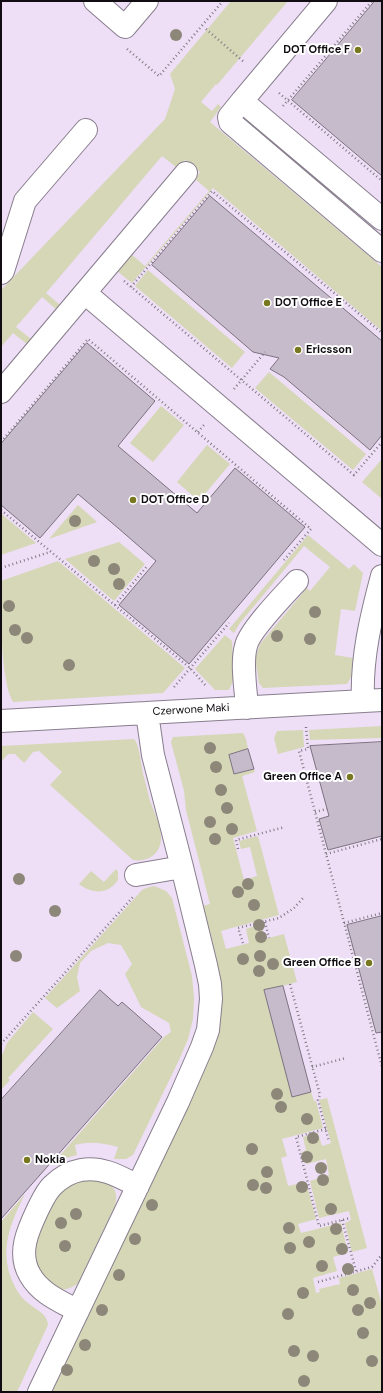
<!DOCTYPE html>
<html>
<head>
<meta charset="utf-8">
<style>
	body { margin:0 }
	#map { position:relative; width:383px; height:1393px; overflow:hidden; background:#f9edfe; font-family:"DM Sans",sans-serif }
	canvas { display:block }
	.frame { position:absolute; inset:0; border:2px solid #100c11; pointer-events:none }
</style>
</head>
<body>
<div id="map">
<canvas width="383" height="1393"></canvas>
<div class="frame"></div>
</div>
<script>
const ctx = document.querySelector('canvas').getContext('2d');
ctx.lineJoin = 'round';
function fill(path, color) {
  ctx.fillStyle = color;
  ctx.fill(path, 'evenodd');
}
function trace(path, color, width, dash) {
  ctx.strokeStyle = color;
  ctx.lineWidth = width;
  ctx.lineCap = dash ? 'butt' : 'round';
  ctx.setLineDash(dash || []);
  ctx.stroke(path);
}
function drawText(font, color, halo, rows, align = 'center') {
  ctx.font = font + ' "DM Sans",sans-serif';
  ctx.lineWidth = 4;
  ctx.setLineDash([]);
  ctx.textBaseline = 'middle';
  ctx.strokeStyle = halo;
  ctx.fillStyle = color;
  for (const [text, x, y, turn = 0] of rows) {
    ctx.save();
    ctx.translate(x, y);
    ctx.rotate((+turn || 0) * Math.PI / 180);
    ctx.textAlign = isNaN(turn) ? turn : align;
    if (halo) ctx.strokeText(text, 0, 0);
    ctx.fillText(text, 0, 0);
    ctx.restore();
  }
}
fill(new Path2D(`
	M 1,1 L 382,1 L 382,1392 L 1,1392 Z`), '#eedff6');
fill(new Path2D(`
	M 231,1 L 288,1 L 217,85 L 216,84 L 201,102 L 212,111 L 218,104 L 221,107 L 210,122 L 382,267 L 382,331 L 213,188 L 132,283 L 117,271 L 131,254 L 145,266 L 209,191 L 195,179 L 200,172 L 185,160 L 176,167 L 162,156 L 46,293 L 60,305 L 56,309 L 42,297 L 16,327 L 31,339 L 27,344 L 13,333 L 1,347 L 1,290 L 165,119 L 175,89 L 170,74 Z
	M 148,270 L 245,352 L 232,368 L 135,286 Z
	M 269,372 L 366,454 L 353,470 L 255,388 Z
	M 161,406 L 184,425 L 153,462 L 130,443 Z
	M 207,445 L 230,464 L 199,501 L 177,482 Z
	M 382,459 L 381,498 L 362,482 Z
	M 78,505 L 97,522 L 49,539 Z
	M 1,513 L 4,516 L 36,543 L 1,555 Z
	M 308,535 L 349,569 L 354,564 L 363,573 L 355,611 L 341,609 L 335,655 L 353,658 L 351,677 L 347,684 L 263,688 L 259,683 L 256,664 L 256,656 L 260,644 L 307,588 L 310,591 L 330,567 L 304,546 L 240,623 L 234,633 L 229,629 Z
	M 119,542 L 145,564 L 114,601 L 65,559 Z
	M 58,561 L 185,668 L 163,693 L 13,702 C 0,680 1,609 1,581 Z
	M 225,635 L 232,641 L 234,675 L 233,681 L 229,690 L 215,690 L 195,669 Z
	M 382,726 L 382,738 L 310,740 L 309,730 Z
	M 303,730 L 304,747 L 278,754 L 274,738 L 277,731 Z
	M 243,733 L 246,739 L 248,749 L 229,755 L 234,774 L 254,769 L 255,772 L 242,776 L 257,831 L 233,838 L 244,880 L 257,876 L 250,847 L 241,849 L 239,841 L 258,836 L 279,915 L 221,931 L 226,949 L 249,943 L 246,929 L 261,924 L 265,939 L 284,934 L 297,982 L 264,991 L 292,1096 L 311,1092 L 314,1101 L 316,1101 L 323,1128 L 282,1139 L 287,1156 L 281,1158 L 288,1186 L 306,1182 L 316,1219 L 298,1224 L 301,1233 L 341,1223 L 348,1253 L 333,1257 L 337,1271 L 313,1278 L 316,1293 L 320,1292 L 319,1289 L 340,1284 L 339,1278 L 372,1269 L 382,1305 L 382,1392 L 51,1392 L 208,1063 C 232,1002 219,967 203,906 L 210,904 L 186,810 L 184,791 L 195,832 L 171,742 L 173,737 Z
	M 134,739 C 140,745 141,768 144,777 C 146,785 148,793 150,801 C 156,817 171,844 151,857 C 146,860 139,861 133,860 L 50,785 L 62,772 L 39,751 L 33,752 L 24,763 L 15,754 L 8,754 L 1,762 L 1,746 Z
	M 116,869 L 118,872 L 118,880 C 108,895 92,894 79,884 L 91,871 L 104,882 Z
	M 154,886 L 166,891 L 172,898 L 192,976 L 194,998 L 193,1019 L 188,1039 L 179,1060 L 133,1155 L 126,1159 L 114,1159 L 118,1147 C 103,1143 90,1141 75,1145 L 77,1155 L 55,1161 L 164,1037 L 171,1032 L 169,1023 L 141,1007 L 125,974 L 132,964 L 121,945 L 108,943 L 91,951 L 80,963 L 77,977 L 80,991 L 57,1008 L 45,998 L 142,890 L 146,888 Z
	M 33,1012 L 53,1029 L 8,1078 L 10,1080 L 1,1090 L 1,1058 L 7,1043 Z
	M 327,1098 L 367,1248 L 352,1252 L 345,1223 L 351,1220 L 349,1211 L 319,1218 L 310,1181 L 329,1175 L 326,1159 L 306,1164 L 302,1152 L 306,1150 L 303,1137 L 318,1133 L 322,1146 L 331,1143 L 319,1100 Z
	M 88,1178 C 105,1182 121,1184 115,1206 L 78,1283 C 71,1289 61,1292 53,1287 L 36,1267 L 34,1245 L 53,1199 L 63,1188 Z
	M 25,1194 C 11,1222 0,1247 11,1278 C 15,1288 20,1297 28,1303 C 36,1310 47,1313 48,1325 L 17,1392 L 1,1392 L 1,1222 Z`), '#d5d7b6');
const building = new Path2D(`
	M 375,1 L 382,1 L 382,176 L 292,100 Z
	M 210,196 L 382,341 L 382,435 L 370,450 L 284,377 L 270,369 L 279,358 L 253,352 L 152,265 Z
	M 87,343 L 155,401 L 118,446 L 197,513 L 235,468 L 305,527 L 189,664 L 119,605 L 156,561 L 118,528 L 78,494 L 40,538 L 1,505 L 1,444 Z
	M 382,742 L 382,836 L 328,850 L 319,819 L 329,816 L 310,746 Z
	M 248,749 L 254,769 L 234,774 L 229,755 Z
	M 382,916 L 382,1032 L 376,1033 L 347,925 Z
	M 283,986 L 311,1092 L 292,1097 L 264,990 Z
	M 100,990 L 118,1006 L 122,1002 L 162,1037 L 1,1219 L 1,1100 Z`);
fill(building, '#c6bbcb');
trace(building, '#7c7281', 1);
const minor = new Path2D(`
	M 95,1 L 125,27 L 147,1
	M 326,1 L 242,101 L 382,219
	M 242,101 L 229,117 L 230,122 L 382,251
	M 1,273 L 3,271 L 25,201 L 86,130
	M 85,293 L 382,545
	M 1,392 L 186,173
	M 363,701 C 361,659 371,617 382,576
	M 247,708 C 246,690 241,663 246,646 C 249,631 285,594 297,581
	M 147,713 L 153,755 L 182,867
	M 1,721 L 382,700
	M 78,1311 C 60,1301 41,1294 30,1275 C 17,1253 28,1230 38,1209 C 42,1201 46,1192 52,1186 C 60,1178 70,1172 81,1170 C 102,1166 120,1177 138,1186
	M 39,1392 L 178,1102 L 202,1047 L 208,1030 L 211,999 L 210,984 L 206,965 L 182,867 L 136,875`);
trace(minor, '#887e8d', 24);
trace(new Path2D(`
	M 206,29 L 245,63
	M 127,49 L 159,76 L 223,1
	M 279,93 L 382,181
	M 283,106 L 372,1
	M 124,281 L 354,475 L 382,442
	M 131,287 L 212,191 L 382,333
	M 234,389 L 265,352
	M 198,432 L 204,425
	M 1,442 L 88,339 L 311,529 L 284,560
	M 1,510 L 190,668 L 207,687
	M 1,568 L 50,552
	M 115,605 L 148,565
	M 174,687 L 229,623
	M 306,727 L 308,749 L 299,751 L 382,1067
	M 315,812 L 327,809
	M 238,849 L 236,840 L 285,827
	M 326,854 L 382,839
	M 265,922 L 269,938
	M 344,923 L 382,913
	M 243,943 L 238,928 L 279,918 L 294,908 L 304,897
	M 290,984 L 320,1095 L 318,1100 L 329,1142
	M 1,1044 L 133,897
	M 312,1067 L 346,1058
	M 326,1129 L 296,1137 L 319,1226 L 350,1218
	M 342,1220 L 356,1271
	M 318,1282 L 372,1267 L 380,1257 L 382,1256`), '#827a85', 2.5, [1, 3]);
trace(minor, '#fff', 22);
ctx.fillStyle = '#8c8779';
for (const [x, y] of [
	[176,35],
	[75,521],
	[94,561],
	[114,569],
	[119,584],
	[9,606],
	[315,612],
	[15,630],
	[277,636],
	[27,638],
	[310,639],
	[69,665],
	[210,748],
	[216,767],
	[221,790],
	[227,808],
	[210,822],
	[232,829],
	[215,839],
	[19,879],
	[248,884],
	[238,892],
	[254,905],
	[55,911],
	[259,925],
	[261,937],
	[16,956],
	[260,956],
	[243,959],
	[273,964],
	[259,971],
	[277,1094],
	[281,1107],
	[307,1119],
	[313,1138],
	[252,1149],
	[307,1157],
	[321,1168],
	[267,1172],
	[323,1180],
	[253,1185],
	[302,1187],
	[266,1188],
	[152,1205],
	[331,1209],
	[76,1214],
	[61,1223],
	[289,1228],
	[336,1229],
	[135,1239],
	[309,1242],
	[65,1246],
	[290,1248],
	[342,1249],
	[322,1266],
	[348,1269],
	[119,1275],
	[353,1290],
	[303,1293],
	[370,1303],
	[102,1310],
	[358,1310],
	[288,1314],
	[363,1333],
	[85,1345],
	[294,1351],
	[313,1356],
	[372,1361],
	[67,1370],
	[304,1381]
]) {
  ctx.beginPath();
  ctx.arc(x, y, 6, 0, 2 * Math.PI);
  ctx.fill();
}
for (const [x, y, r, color] of [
	[358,50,4,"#777820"],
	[267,303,4,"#777820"],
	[298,350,4,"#777820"],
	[133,500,4,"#777820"],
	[350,777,4,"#777820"],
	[369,963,4,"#777820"],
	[27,1160,4,"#777820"]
]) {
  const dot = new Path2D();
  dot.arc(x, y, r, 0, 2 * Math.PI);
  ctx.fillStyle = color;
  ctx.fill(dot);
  trace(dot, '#fff', 1.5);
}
drawText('bold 11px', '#100c11', '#fff', [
	["DOT Office F",350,50,"right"],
	["DOT Office E",275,303],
	["Ericsson",306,350],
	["DOT Office D",141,500],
	["Green Office A",342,777,"right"],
	["Green Office B",361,963,"right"],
	["Nokia",35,1160]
], 'left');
drawText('11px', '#100c11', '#fff', [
	["Czerwone Maki",191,710,-3]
]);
</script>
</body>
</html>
